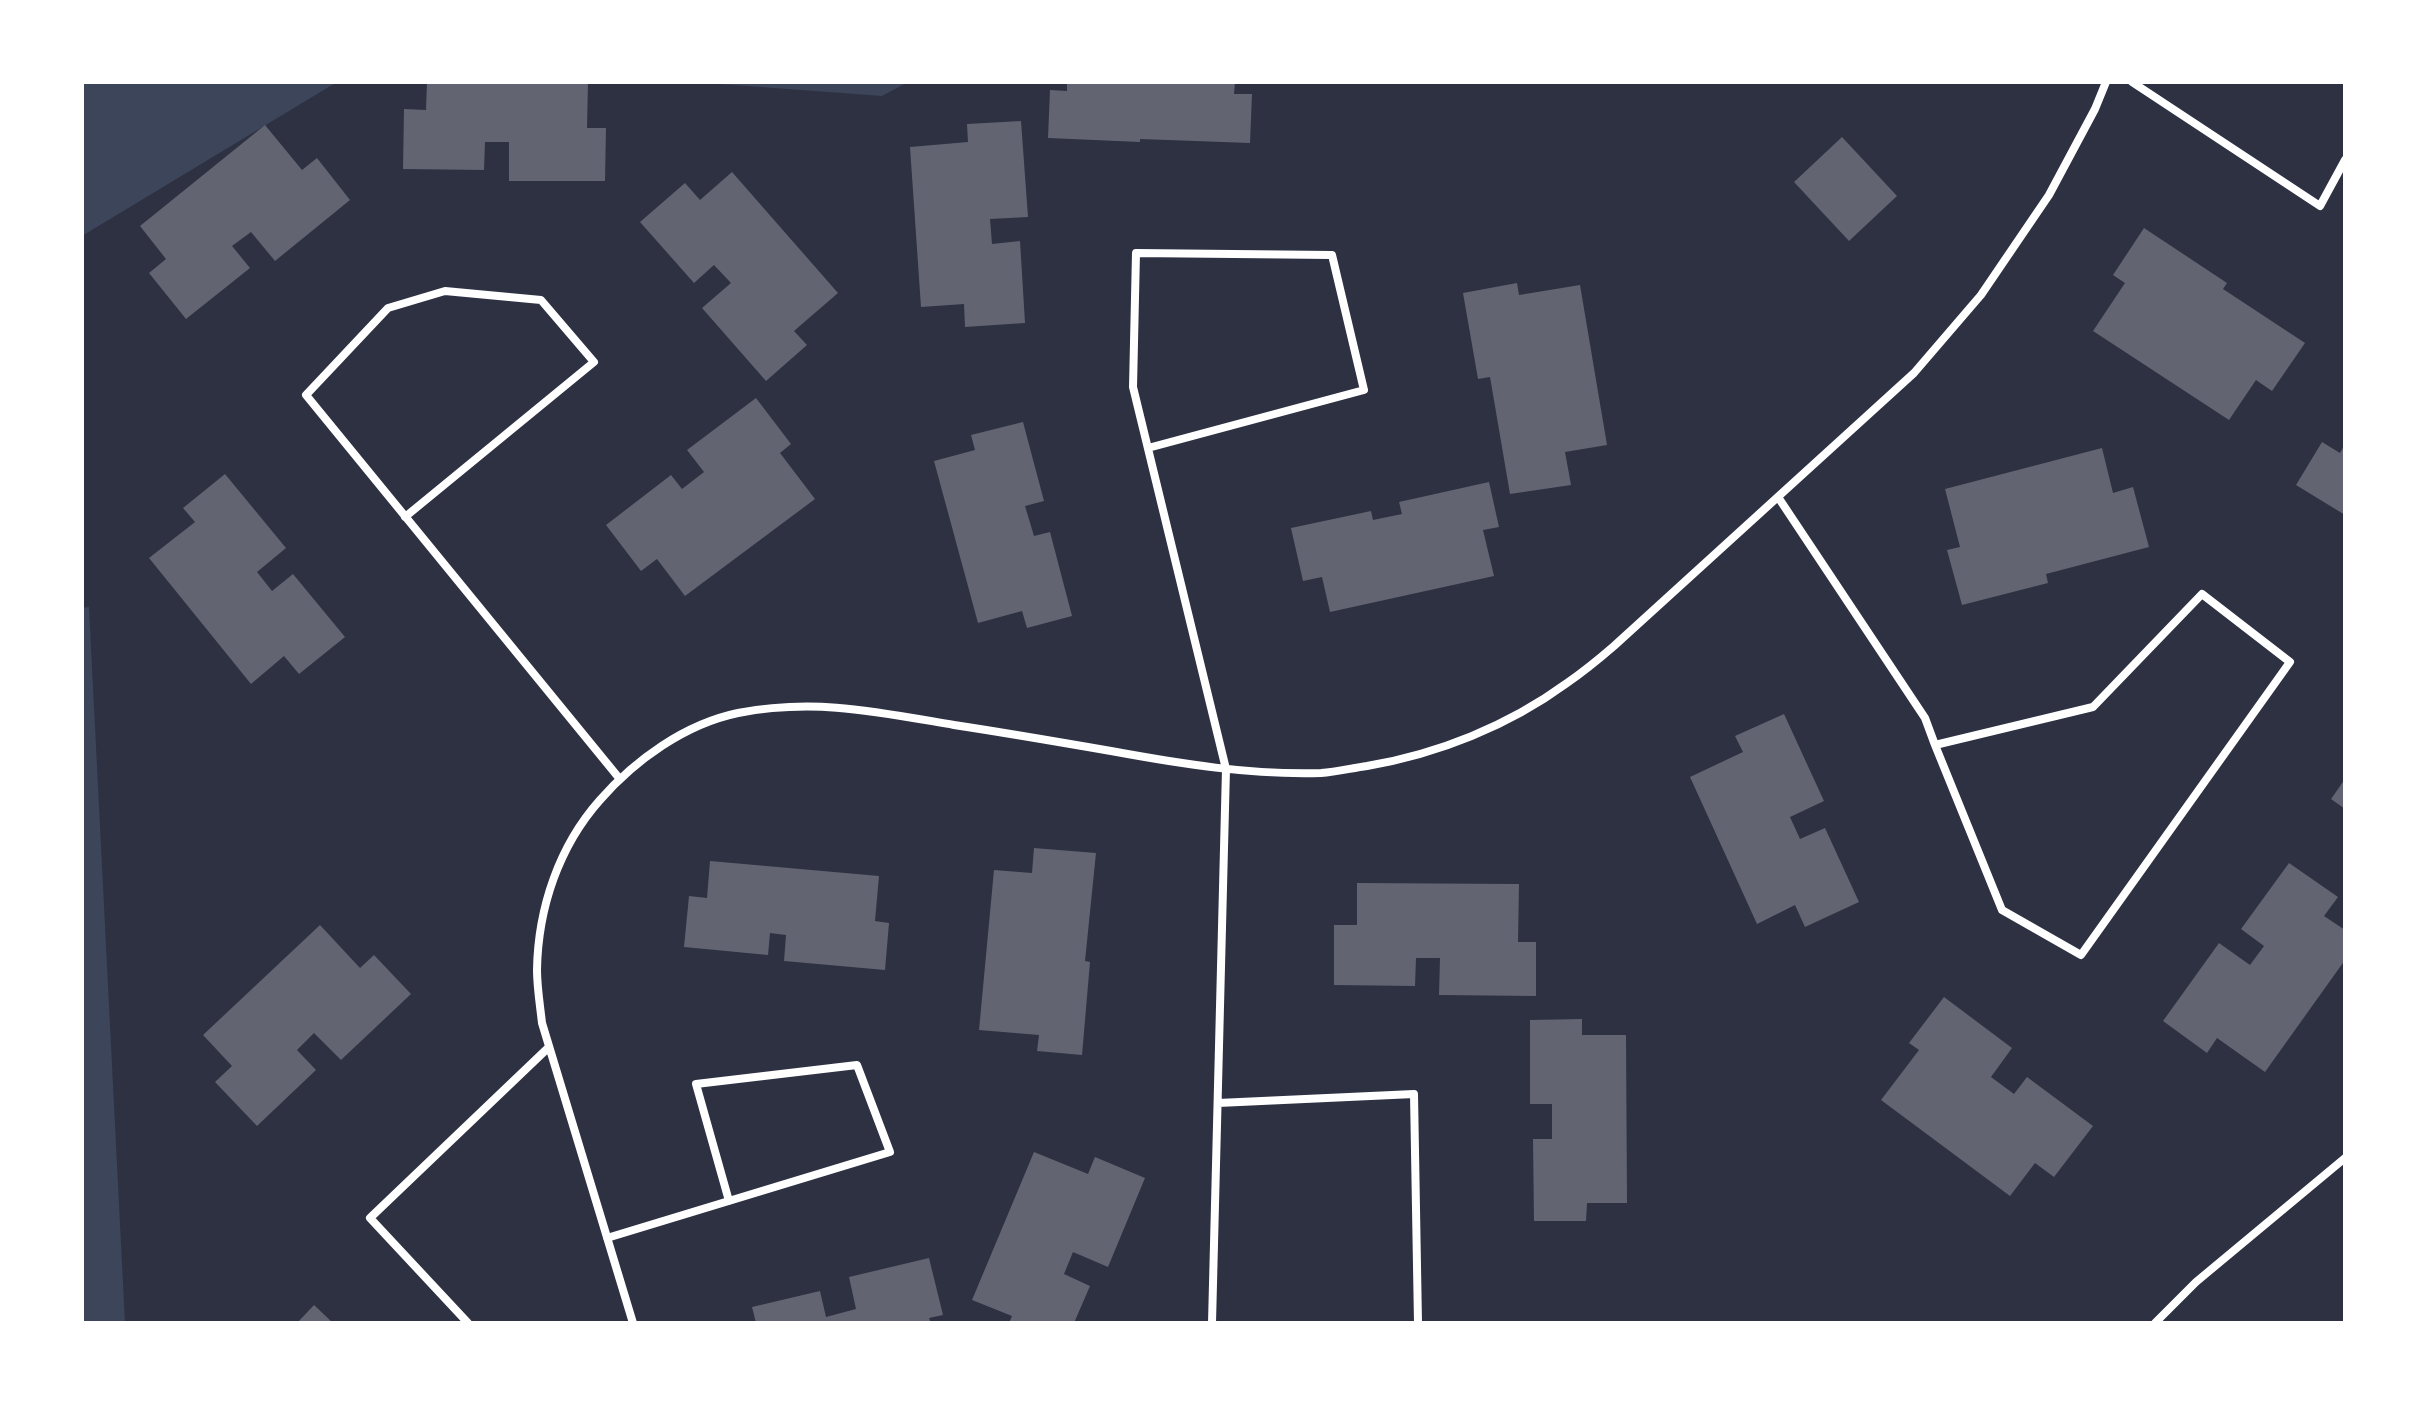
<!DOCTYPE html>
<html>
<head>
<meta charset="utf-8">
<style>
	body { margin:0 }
	#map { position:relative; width:2427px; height:1405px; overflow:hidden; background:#2d3142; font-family:"Alegreya Sans",sans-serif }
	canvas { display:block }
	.frame { position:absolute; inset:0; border:84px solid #fff; pointer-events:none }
</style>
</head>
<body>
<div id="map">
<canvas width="2427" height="1405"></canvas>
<div class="frame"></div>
</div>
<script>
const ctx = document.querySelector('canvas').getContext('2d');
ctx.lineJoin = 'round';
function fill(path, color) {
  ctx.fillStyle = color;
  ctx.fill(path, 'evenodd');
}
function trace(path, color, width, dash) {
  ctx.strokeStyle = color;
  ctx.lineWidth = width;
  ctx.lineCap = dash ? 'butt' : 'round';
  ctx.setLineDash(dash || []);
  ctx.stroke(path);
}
fill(new Path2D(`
	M 82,82 L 337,82 L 82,236 Z
	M 693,82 L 908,82 L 882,96 Z
	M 89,607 L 125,1323 L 82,1323 L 82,608 Z`), '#3c4559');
fill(new Path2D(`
	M 427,82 L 588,82 L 587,128 L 606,128 L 605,181 L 509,181 L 509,142 L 485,142 L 484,170 L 403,169 L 404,109 L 426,110 Z
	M 1067,82 L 1235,82 L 1234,94 L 1252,94 L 1250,143 L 1140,139 L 1140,142 L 1048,138 L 1050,90 L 1067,91 Z
	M 1021,121 L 1028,217 L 990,219 L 992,244 L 1020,241 L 1025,323 L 965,327 L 964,304 L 921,307 L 910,147 L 968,142 L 967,124 Z
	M 265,125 L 302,170 L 317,158 L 350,200 L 275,261 L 251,232 L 232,246 L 250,268 L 186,319 L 149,273 L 166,259 L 140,226 Z
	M 1842,137 L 1897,196 L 1849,241 L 1794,182 Z
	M 732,172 L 838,293 L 794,331 L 807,345 L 766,381 L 702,308 L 731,283 L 714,265 L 694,283 L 640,222 L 685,183 L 700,200 Z
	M 2144,228 L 2227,283 L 2223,289 L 2305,343 L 2272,391 L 2256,380 L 2229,420 L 2093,331 L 2125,283 L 2113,275 Z
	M 1517,283 L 1519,295 L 1580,285 L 1607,445 L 1565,452 L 1571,485 L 1510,494 L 1490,377 L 1478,379 L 1463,293 Z
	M 756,398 L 791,444 L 780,453 L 815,499 L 685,596 L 657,559 L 641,571 L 606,525 L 671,475 L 682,489 L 704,472 L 687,450 Z
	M 1023,422 L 1044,501 L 1025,506 L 1034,536 L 1050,532 L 1072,616 L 1027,628 L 1022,611 L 978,623 L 934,461 L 975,450 L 971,435 Z
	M 2322,442 L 2340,453 L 2345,444 L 2345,515 L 2296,485 Z
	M 2102,448 L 2113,493 L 2133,487 L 2149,547 L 2046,574 L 2048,583 L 1962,605 L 1947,550 L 1960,547 L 1945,489 Z
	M 225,474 L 286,548 L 257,572 L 272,591 L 293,574 L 345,637 L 299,674 L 284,656 L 251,684 L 149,558 L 195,522 L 183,508 Z
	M 1489,482 L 1499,527 L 1483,530 L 1494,576 L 1330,612 L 1322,577 L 1303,581 L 1291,528 L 1371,511 L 1373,520 L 1402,514 L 1399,502 Z
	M 1784,714 L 1824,801 L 1790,817 L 1800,839 L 1825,828 L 1859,902 L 1805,927 L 1795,905 L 1757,924 L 1690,777 L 1743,752 L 1735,736 Z
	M 2345,779 L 2345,809 L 2331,799 Z
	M 1034,848 L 1096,853 L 1085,961 L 1090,962 L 1082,1055 L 1037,1051 L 1039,1035 L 979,1030 L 994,870 L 1032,873 Z
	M 710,861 L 879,876 L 875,921 L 889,923 L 885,970 L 784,961 L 786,935 L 770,933 L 768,955 L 684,947 L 689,896 L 707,898 Z
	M 2289,863 L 2338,897 L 2324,916 L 2345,930 L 2345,960 L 2265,1072 L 2217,1038 L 2207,1053 L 2163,1021 L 2219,943 L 2250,965 L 2264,946 L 2241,929 Z
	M 1357,883 L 1519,884 L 1518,942 L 1536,942 L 1536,996 L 1439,995 L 1440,958 L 1416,958 L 1415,986 L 1334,985 L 1334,925 L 1357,925 Z
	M 320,925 L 360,968 L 374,955 L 411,994 L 341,1060 L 314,1033 L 297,1050 L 316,1070 L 257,1126 L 215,1082 L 232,1066 L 203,1035 Z
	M 1944,997 L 2012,1048 L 1991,1077 L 2014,1094 L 2027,1077 L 2093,1126 L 2054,1177 L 2035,1163 L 2010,1196 L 1881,1100 L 1919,1050 L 1909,1043 Z
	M 1582,1019 L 1582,1035 L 1626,1035 L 1627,1203 L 1587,1203 L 1586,1221 L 1534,1221 L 1533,1139 L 1552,1139 L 1552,1104 L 1530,1104 L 1530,1020 Z
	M 1034,1152 L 1088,1174 L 1095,1157 L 1145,1178 L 1108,1267 L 1073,1252 L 1064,1274 L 1090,1286 L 1074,1323 L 1009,1323 L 1012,1316 L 972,1300 Z
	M 929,1258 L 943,1315 L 929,1318 L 931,1323 L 756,1323 L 752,1307 L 820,1291 L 826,1317 L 856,1309 L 849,1277 Z
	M 314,1305 L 333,1323 L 297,1323 Z`), '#626471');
trace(new Path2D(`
	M 2132,82 L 2320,206 L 2345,160
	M 1148,448 L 1364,390 L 1332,255 L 1136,253 L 1133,387 L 1226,769 L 1212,1323
	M 1778,497 L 1925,718 L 1935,745 L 2002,910 L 2081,955 L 2290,662 L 2202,594 L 2093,707 L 1935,745
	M 405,517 L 594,362 L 541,300 L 445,291 L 388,308 L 306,395 L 619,778
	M 1218,1103 L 1414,1094 L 1418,1323
	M 607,1238 L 890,1152 L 857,1065 L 696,1084 L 729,1201
	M 468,1323 L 370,1218 L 549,1047
	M 633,1323 L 542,1023 C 540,1005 537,987 537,970 C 538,908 559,846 600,800 C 635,760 685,724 738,713 C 816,698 878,712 954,725 C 1007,733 1059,742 1111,751 C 1182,764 1249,775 1321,773 C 1337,772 1352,768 1367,766 C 1438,754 1508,726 1567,683 C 1583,672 1599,659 1614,646 L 1914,373 L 1981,295 L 2049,195 L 2095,109 L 2106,82
	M 2155,1323 L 2196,1282 L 2345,1158`), '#fff', 8);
</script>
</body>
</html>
